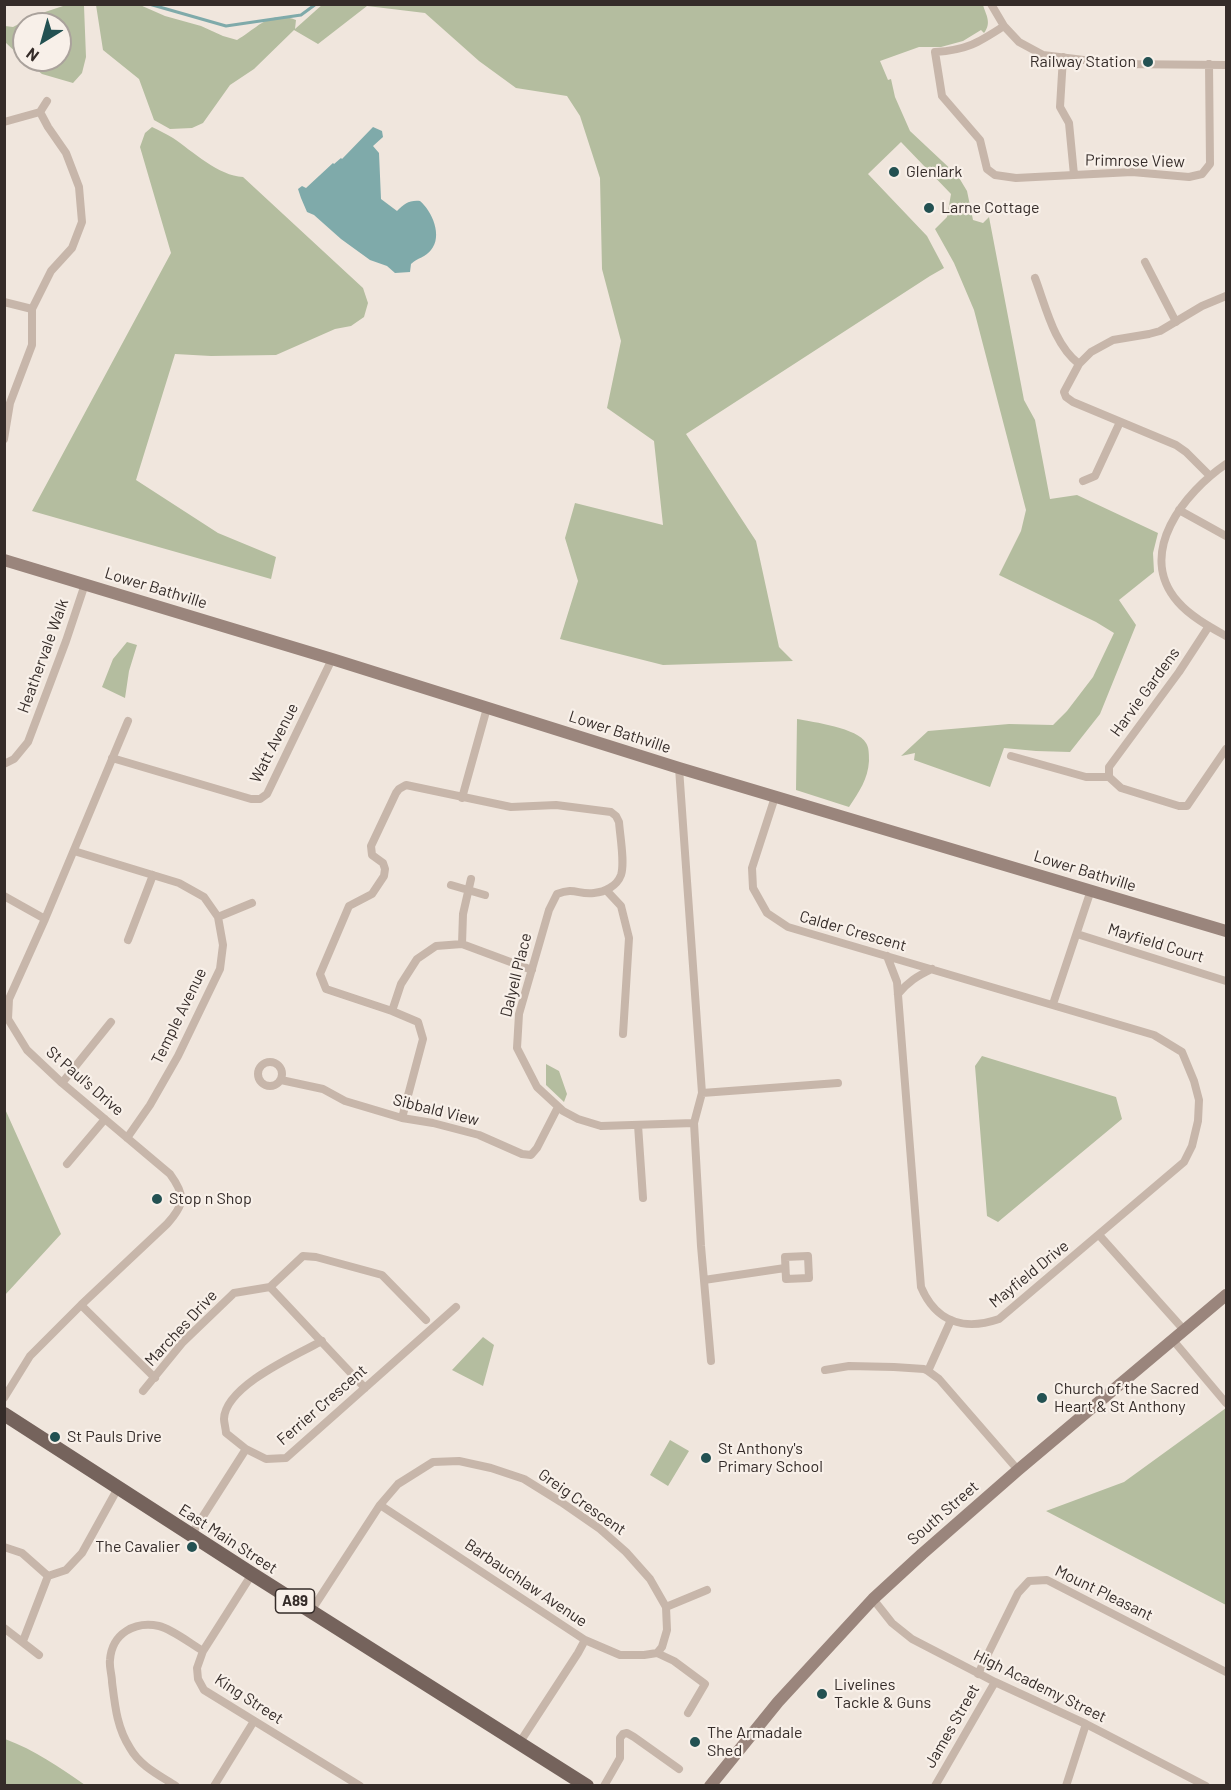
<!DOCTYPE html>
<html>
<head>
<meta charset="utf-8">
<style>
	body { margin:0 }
	#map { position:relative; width:1231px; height:1790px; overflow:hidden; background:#f0e6dd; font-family:Barlow,sans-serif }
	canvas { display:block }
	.frame { position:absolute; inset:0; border:6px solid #352c29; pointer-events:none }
	.north { position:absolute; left:12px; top:12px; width:60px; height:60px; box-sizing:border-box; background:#f8f0e9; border:2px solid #aaa29c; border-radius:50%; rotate:217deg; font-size:16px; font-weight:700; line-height:24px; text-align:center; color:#352c29 }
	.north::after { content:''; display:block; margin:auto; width:21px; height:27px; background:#235152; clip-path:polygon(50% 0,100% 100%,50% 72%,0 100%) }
</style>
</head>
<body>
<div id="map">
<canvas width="1231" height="1790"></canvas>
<div class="frame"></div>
<div class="north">N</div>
</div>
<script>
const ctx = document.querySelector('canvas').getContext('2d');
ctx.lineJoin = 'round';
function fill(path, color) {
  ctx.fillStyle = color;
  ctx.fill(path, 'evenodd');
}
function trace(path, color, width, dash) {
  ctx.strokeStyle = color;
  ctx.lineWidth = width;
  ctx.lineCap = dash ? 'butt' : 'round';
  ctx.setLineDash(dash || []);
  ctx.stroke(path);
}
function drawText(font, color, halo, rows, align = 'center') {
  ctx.font = font + ' Barlow,sans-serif';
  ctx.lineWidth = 4.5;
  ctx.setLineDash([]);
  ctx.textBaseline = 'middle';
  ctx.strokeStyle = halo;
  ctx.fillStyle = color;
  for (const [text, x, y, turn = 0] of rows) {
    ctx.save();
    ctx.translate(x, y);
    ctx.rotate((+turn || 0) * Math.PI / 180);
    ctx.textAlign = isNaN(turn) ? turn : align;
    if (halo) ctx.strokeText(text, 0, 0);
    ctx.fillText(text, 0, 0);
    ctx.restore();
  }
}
fill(new Path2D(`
	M 323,4 L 983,5 C 986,15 992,23 984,33 L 981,30 L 963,41 L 941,47 L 919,47 L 880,61 L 888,80 L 891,79 L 895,97 L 910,131 L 958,176 L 967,191 L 973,220 L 983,223 L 989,217 L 1024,400 L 1035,420 L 1050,499 L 1077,495 L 1158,533 L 1153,553 L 1154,572 L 1119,600 L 1136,625 L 1100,714 L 1070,752 L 1036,751 L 1004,748 L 990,787 L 914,760 L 915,753 L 901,756 L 928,731 L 1009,724 L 1053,725 L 1067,711 L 1093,677 L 1114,633 L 1096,622 L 999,575 L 1021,531 L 1026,510 L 974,310 L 954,263 L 935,229 L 947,217 L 951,194 L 901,142 L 868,174 L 927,236 L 944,268 L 930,276 L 686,434 L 756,541 L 779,647 L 793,661 L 663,665 L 560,639 L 578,581 L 565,538 L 575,503 L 663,525 L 654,441 L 607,408 L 621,341 L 602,269 L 600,178 L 580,116 L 567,96 L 516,88 L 479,61 L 425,13 L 367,6 L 318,44 L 294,30 L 254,69 L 230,85 L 203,123 L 192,128 L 170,129 L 154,120 L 139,79 L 103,50 L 96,5 L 140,5 L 165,16 L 201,26 L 223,36 L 237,40 C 258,28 269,10 296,20 L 295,29 Z
	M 66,5 L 84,6 L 86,57 L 82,73 L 73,83 L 42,74 L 24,60 L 60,60 L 60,24 L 24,24 L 24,60 L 5,42 L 5,26 L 13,27 L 36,15 Z
	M 152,127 C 159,130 166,134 173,138 C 192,151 219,176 243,177 L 363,288 L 368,303 L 364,317 L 351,326 L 335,329 L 276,355 L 211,356 L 175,354 L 136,480 L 218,533 L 276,557 L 271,579 L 32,511 L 171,253 L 140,147 L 145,133 Z
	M 127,642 L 137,645 L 129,671 L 125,698 L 102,687 L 113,659 Z
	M 797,719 C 813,722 858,728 866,743 C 869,747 869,755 869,761 C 868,779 859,792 849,807 L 796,790 Z
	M 982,1056 L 1116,1097 L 1122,1119 L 998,1222 L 987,1216 L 975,1066 Z
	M 546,1064 L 559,1071 L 567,1094 L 564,1102 L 546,1085 Z
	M 5,1109 L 61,1234 L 5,1295 L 4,1295 Z
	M 483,1337 L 494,1345 L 483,1386 L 452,1370 Z
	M 1226,1408 L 1226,1605 L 1046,1511 L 1124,1482 Z
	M 670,1440 L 689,1451 L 668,1486 L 650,1475 Z
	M 5,1739 C 35,1750 59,1767 85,1785 L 5,1785 Z`), '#b4bd9f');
fill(new Path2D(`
	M 373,127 L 382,131 L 383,137 L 373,146 L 379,153 L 381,199 L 397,211 C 404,204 409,200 420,201 C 432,211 443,236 431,250 C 426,257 417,258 411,264 L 410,272 L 395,273 L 387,266 L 370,260 L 341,239 L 314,215 L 307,212 L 301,198 L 298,189 L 302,186 L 306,188 L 333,163 L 334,164 L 341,158 L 342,159 Z`), '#7faaaa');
trace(new Path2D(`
	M 149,4 L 226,26 L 301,15 L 316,4`), '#7faaaa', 3);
trace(new Path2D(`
	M 991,4 L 1004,26 L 1019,42 L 1043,55 L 1116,64 L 1226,65
	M 1004,26 C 978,43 967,50 935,52 L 942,96 L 980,140 L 987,169 L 995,175 L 1016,178 L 1132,172 L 1189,177 L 1202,174 L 1210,164 L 1209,64
	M 1063,57 L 1060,107 L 1069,123 L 1074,175
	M 4,122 L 40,112
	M 1145,262 L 1176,322
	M 1035,278 C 1046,307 1054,345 1079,364
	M 4,302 L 32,309 L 32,345 L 10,403 L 4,439
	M 32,309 L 51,271 L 72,248 L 82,222 L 79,187 L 66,153 L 48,127 L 40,112 L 47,101
	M 1226,464 C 1185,492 1135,553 1178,602 C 1190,616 1210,627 1226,636
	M 1209,475 L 1186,452 L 1176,445 L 1073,402 L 1066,397 L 1064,392 L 1079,364 L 1091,352 L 1113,340 L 1149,334 L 1160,331 L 1202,306 L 1226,296
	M 1083,481 L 1095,476 L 1120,422
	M 1179,510 L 1226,536
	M 1209,626 L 1179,672 L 1109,767 L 1109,777 L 1121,788 L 1179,806 L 1187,806 L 1226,749
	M 1011,756 L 1086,777 L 1109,777
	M 112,758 L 251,799 L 260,799 L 267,794 L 332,659
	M 4,764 L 14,759 L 28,742 L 66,641 L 85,584
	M 679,768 L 702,1093 L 694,1123 L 701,1246 L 711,1361
	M 775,797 L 752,868 L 753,888 L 767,913 L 788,927 L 1154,1035 L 1182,1052 L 1194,1081 L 1199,1100 L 1198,1121 L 1192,1146 L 1184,1162 L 999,1319 C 964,1331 936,1322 921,1287 L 897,982 L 887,956
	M 462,798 L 487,708
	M 74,851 L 179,883 L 204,897 L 218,917 L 223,945 L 220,969 L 178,1056 L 150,1105 L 127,1138
	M 451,885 L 485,895
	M 607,891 L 621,906 L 629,938 L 623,1034
	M 4,896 L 45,919
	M 218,917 L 252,903
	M 1077,934 L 1226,981
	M 128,940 L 153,875
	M 462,944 L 463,914 L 471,879
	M 898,994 C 908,982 917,976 932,969
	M 1053,1004 L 1091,890
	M 392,1011 L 401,984 L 417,959 L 436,946 L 462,944 L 532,970
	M258 1074a12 12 0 1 1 24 0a12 12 0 1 1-24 0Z
	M 281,1080 L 323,1089 L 345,1101 L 402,1118 L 433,1123 L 479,1135 L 522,1154 L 531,1155 L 537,1148 L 558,1107
	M 62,1083 L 111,1022
	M 702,1093 L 838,1083
	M 402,1118 L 423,1039 L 418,1022 L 392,1011 L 326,989 L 320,974 L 349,906 L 372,894 L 384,876 L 385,869 L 383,863 L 372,855 L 371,846 L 396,793 L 399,789 L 406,785 L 511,807 L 556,805 L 611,812 L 616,816 L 619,822 C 620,836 625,863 621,875 C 617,886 605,892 594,893 C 578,895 575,887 557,894 L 549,910 L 519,1014 L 517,1048 L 537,1087 L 563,1111 L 578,1119 L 601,1126 L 694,1123
	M 638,1125 L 643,1198
	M 67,1164 L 105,1119
	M 1099,1235 L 1184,1330
	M 808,1256 L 809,1278 L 786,1279 L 785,1257 Z
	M 704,1280 L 785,1268
	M 270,1287 L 365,1388
	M 81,1305 L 155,1378
	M 1172,1339 L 1226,1403
	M 322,1341 C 296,1355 225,1386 224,1419 C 224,1423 226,1429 226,1433 L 246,1449 L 266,1459 L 286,1458 L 456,1307
	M 825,1370 L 849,1366 L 894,1367 L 924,1369 L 928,1371 L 939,1379 L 1018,1470
	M 928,1371 L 951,1320
	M 143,1391 L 183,1342 L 234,1293 L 270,1287 L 303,1256 L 316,1257 L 382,1275 L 426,1320
	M 4,1398 L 30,1356 L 81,1305 L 167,1224 C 185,1204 186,1196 170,1174 L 62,1083 L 27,1050 L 8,1019 L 9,999 L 45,919 L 128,721
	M 380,1505 L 585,1640 L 578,1653 L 520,1742
	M 191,1535 L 246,1449
	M 4,1547 L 22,1553 L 48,1576
	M 252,1574 L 203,1651 L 197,1668 L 198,1679 L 204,1690 L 360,1786
	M 873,1599 L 892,1623 L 912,1639 L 995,1682 L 1086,1724 L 1206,1786
	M 666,1607 L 707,1590
	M 311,1611 L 380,1505 L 398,1484 L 433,1462 L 459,1461 L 491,1468 L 524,1479 L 561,1502 L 600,1529 L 626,1552 L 650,1579 L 666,1607 L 667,1630 L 662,1647 L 657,1653 L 644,1655 L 620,1655 L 585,1640
	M 4,1628 L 39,1655
	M 23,1641 L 48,1576 L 66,1570 L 82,1553 L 118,1488
	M 657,1653 L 674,1661 L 705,1684 L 688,1713
	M 978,1674 L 1018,1593 L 1029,1581 L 1047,1580 L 1226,1672
	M 176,1786 C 159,1775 140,1766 130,1748 C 117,1728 115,1706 112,1682 C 112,1675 109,1667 110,1660 C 112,1633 135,1621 159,1626 C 172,1629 191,1644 203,1651
	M 214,1786 L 254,1721
	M 604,1786 L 620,1758 L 620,1738 L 623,1734 L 627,1733 L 634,1737 L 679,1769
	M 935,1786 L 995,1682
	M 1066,1786 L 1086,1724`), '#c7b6aa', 8);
trace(new Path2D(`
	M 4,560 L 332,659 L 679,768 L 1226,931
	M 710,1786 L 778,1702 L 873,1599 L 922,1554 L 1018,1470 L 1226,1295`), '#9a857c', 12);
trace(new Path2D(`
	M 4,1414 L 252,1574 L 587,1786`), '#75635c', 14);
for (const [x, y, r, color] of [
	[1148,62,6,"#235152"],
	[894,172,6,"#235152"],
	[929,208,6,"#235152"],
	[157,1199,6,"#235152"],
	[1042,1398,6,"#235152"],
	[55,1437,6,"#235152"],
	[706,1458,6,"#235152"],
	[192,1547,6,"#235152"],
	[822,1694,6,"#235152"],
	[695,1742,6,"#235152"]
]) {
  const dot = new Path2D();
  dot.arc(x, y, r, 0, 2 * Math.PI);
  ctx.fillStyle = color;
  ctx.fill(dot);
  trace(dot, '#f8f0e9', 2);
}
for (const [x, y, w] of [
	[295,1601,39]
]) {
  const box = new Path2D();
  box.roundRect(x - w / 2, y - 12, w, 24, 4.5);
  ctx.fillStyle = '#f8f0e9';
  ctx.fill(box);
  trace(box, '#352c29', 1.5);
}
drawText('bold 15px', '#352c29', null, [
	["A89",295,1601]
]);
drawText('16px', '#352c29', '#f8f0e9', [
	["Railway Station",1136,62,"right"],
	["Glenlark",906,172],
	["Larne Cottage",941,208],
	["Stop n Shop",169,1199],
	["Church of the Sacred",1054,1389],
	["Heart & St Anthony",1054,1407],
	["St Pauls Drive",67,1437],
	["St Anthony's",718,1449],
	["Primary School",718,1467],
	["The Cavalier",180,1547,"right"],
	["Livelines",834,1685],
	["Tackle & Guns",834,1703],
	["The Armadale",707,1733],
	["Shed",707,1751]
], 'left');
drawText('16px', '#352c29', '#f8f0e9', [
	["Primrose View",1135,161,1],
	["Lower Bathville",156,588,17],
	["Heathervale Walk",43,656,-70],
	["Harvie Gardens",1145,692,-54],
	["Lower Bathville",620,732,18],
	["Watt Avenue",274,743,-63],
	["Lower Bathville",1085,871,17],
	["Calder Crescent",853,931,16],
	["Mayfield Court",1156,943,17],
	["Dalyell Place",516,975,-76],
	["Temple Avenue",179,1016,-64],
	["St Paul's Drive",85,1081,41],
	["Sibbald View",436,1110,14],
	["Mayfield Drive",1029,1274,-39],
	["Marches Drive",181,1328,-47],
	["Ferrier Crescent",322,1405,-41],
	["Greig Crescent",582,1502,35],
	["South Street",943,1513,-41],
	["East Main Street",228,1539,33],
	["Barbauchlaw Avenue",526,1583,34],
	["Mount Pleasant",1104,1593,26],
	["High Academy Street",1040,1686,26],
	["King Street",249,1699,33],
	["James Street",952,1726,-60]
]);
</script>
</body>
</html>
